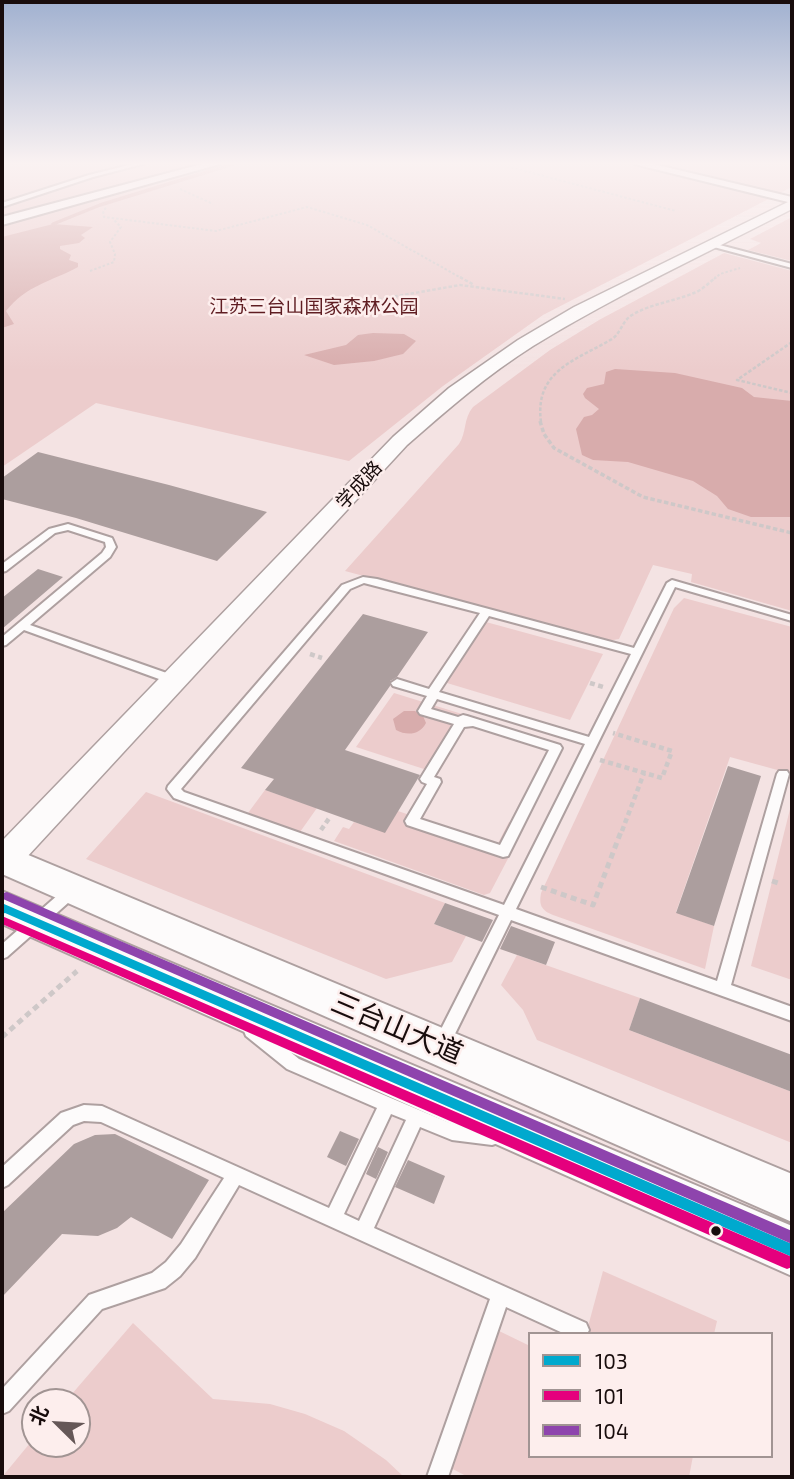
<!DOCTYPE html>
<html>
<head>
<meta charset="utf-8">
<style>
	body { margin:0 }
	#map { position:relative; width:794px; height:1479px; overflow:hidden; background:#f4e3e3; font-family:"Exo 2","Noto Sans SC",sans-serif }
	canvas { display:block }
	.frame { position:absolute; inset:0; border:4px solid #180c0c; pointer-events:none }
	.legend { position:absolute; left:528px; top:1332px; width:245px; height:126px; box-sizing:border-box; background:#fdeeed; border:2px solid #a19493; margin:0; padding:9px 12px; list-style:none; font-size:21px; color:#180c0c }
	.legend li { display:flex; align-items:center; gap:14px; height:35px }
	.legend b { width:35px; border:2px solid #a19493 }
	.north { position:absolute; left:21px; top:1388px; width:70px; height:70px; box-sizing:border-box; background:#fdeeed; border:2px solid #a19493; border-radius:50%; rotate:294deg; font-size:19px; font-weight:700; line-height:28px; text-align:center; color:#180c0c }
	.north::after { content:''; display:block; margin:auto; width:24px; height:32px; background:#655757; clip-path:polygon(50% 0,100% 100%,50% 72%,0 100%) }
</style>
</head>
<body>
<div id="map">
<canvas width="794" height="1479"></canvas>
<div class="frame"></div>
<ul class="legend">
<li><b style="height:9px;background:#00a9ce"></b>103</li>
<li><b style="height:9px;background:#e5007d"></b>101</li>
<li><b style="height:9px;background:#8e44ad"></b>104</li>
</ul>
<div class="north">北</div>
</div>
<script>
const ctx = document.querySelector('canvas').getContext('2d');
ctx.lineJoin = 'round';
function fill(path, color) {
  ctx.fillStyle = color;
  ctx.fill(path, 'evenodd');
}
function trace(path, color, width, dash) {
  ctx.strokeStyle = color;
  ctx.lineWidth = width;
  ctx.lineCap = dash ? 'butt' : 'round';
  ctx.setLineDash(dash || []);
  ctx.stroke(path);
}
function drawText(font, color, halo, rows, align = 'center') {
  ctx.font = font + ' "Exo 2","Noto Sans SC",sans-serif';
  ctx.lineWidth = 5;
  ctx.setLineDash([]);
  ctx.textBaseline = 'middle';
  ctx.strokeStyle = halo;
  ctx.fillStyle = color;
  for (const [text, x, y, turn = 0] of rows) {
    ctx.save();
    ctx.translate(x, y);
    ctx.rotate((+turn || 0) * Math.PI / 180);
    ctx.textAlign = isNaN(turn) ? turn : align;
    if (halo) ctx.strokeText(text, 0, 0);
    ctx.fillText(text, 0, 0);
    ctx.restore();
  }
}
fill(new Path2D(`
	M 2,164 L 792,164 L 792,187 L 543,315 L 443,386 L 349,461 L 96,403 L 2,467 Z
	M 792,217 L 792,261 L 748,250 L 761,243 L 750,239 Z
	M 724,253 L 792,271 L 792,611 L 691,582 L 692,574 L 653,565 L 619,639 L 607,641 L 345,571 L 459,444 C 467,432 463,419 473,407 L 550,350 L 599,320 Z
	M 684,598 L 792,627 L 792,774 L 730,757 L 676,912 L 714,926 L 705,969 L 553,915 C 541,910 539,905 541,893 L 674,608 Z
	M 486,622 L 603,654 L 570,720 L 447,683 Z
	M 394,693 L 462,714 L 427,770 L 356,747 Z
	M 265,790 L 317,808 L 300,832 L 248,813 Z
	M 146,792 L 445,903 L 434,924 L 466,936 L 452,962 L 386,979 L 86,859 Z
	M 792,801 L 792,980 L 751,966 Z
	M 398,811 L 497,845 L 509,822 L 524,828 L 490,893 L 484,895 L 334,841 L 343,827 L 349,829 L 354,822 L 385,832 Z
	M 517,955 L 640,998 L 629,1030 L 792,1092 L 792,1143 L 537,1040 L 523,1010 L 501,985 Z
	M 603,1271 L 717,1321 L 714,1334 L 586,1334 Z
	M 133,1323 L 213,1399 L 270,1404 L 305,1414 L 344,1431 L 386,1460 L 404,1477 L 2,1477 L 35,1437 L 35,1444 L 77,1444 L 77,1402 L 65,1402 Z
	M 495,1329 L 530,1346 L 530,1456 L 693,1456 L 689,1477 L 468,1477 L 447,1466 Z`), '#eccccc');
fill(new Path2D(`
	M 53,224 L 93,227 L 81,235 L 85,238 L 79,243 L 60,246 L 60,249 L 71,255 L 69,260 L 78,263 L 78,267 C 50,282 27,285 6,311 L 14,324 L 2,328 L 2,237 Z
	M 373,333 L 404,334 L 416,341 L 403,354 L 374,361 L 334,365 L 304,355 L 346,345 L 358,335 Z
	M 615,369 L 675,373 L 742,388 L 754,397 L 792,401 L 792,517 L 751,517 L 728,509 L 717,496 L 693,481 L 628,462 L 593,460 L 582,455 L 576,429 L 584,417 L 592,415 L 599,409 L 585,398 L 583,394 L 587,388 L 604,384 L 606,372 Z
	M 404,711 L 415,711 L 423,716 L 426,723 C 420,735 407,736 396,730 L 393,719 Z`), '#d8acac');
trace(new Path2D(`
	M 53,224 L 100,205 L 233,164`), '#d8acac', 3.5);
fill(new Path2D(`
	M 38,452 L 169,485 L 267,512 L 217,561 L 76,518 L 2,499 L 2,478 Z
	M 38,569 L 63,577 L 2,629 L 2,598 Z
	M 363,614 L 428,632 L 397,677 L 390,681 L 390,686 L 345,750 L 420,775 L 385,833 L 265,790 L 274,779 L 241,768 Z
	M 728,766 L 761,776 L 714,926 L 676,913 Z
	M 445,903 L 493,920 L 482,942 L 434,924 Z
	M 511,926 L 555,942 L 546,965 L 500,949 Z
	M 640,998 L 792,1055 L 792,1092 L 629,1030 Z
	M 340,1131 L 359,1139 L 346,1166 L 327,1157 Z
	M 115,1134 L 209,1180 L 172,1239 L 131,1217 L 117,1228 L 98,1236 L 62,1234 L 2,1297 L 2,1213 L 74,1144 L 95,1135 Z
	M 378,1147 L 388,1152 L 376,1179 L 366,1174 Z
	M 408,1160 L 445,1176 L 434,1204 L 395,1187 Z`), '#ac9e9e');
const service = new Path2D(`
	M 133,164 L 143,164 L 93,177 L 2,207 L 2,203 L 89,175 Z
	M 712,243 L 792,264 L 792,268 L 710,246 Z
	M 68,524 L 112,538 L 116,547 L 110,557 L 30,625 L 178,677 L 180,680 L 178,683 L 170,683 L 24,630 L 6,645 L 2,646 L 2,637 L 102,553 L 106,547 L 105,542 L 68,530 L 55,533 L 6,571 L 2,572 L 2,564 L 49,529 Z
	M 363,577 L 377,579 L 634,648 L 667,583 L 672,580 L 792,615 L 792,621 L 675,587 L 516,909 L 717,981 L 777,774 L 779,771 L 787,771 L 789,774 L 731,985 L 792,1007 L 792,1021 L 511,920 L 448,1048 L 442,1050 L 436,1048 L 434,1043 L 499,915 L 174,798 L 167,789 L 168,786 L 342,585 ZM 364,583 L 480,613 L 429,689 L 397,679 L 391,683 L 393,686 L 427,696 L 418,711 L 420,714 L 454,724 L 420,779 L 422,782 L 427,784 L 405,821 L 407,825 L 503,857 L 508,856 L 562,748 L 560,745 L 467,716 L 463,715 L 458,717 L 431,709 L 437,699 L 585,744 L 504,905 L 184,792 L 181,789 L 350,589 ZM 489,616 L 631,654 L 589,737 L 439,692 ZM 473,726 L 549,750 L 500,845 L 420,819 L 441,782 L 440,779 L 434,777 L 464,727 Z
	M 72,885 L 77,887 L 79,891 L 77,895 L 7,957 L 2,959 L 2,944 L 67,887 Z
	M 252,1024 L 258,1026 L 299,1059 L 452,1124 L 498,1131 L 501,1137 L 498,1143 L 492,1145 L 452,1140 L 420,1127 L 374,1228 L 586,1323 L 589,1330 L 587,1334 L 565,1334 L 506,1307 L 448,1477 L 427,1477 L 490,1299 L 239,1185 L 195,1258 L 180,1276 L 165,1288 L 102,1309 L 9,1411 L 2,1414 L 2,1389 L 89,1295 L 152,1273 L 166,1262 L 181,1244 L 224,1178 L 101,1122 L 84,1121 L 73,1125 L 8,1185 L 2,1188 L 2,1167 L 61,1113 L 84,1105 L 102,1106 L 329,1208 L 377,1108 L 287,1069 L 246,1036 L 244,1031 L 246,1026 ZM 391,1114 L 406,1120 L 359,1221 L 344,1214 Z`);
const minor = new Path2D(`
	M 202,164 L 220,164 L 2,225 L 2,217 Z
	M 634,164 L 653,164 L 792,197 L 792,203 Z`);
const tertiary = new Path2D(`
	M 792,200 L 792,209 C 705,254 616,295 533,346 C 487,375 447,410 407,445 L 14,871 L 2,875 L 2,841 L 393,437 L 449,388 L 518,340 L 574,307 Z`);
const secondary = new Path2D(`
	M 2,844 L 792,1174 L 792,1222 L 2,874 Z
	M 2,891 L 792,1226 L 792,1276 L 2,924 Z`);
trace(service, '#aea0a0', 4);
trace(minor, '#aea0a0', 4);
trace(tertiary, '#aea0a0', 3);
trace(secondary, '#aea0a0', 4);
trace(new Path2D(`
	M 498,164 L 676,211
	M 180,189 L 213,204
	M 106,208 L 103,211 L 104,217 L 216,231 L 307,207 L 367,225 L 463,279
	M 90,271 L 114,262 L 115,254 L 110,242 L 121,227 L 113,219
	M 714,279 L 720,274 L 740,268`), '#cec8c8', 2, [2.5, 2]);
trace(new Path2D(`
	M 460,277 L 474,285
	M 220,306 L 259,312 L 318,310 L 460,285 L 565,299
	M 792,342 L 737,380 L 792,393
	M 541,422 C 534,370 577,360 612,339 C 621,333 622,321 632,315 C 650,304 675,301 694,293 C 702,290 709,283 716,277`), '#cec8c8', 2.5, [3.5, 2]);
trace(new Path2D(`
	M 540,421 L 544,434 L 554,448 L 643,497 L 792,533`), '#cec8c8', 3.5, [4.5, 2.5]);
trace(new Path2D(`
	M 310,654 L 322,658
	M 590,683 L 603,687
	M 600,760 L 662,778 L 672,751 L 613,733
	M 321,830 L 330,817
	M 622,831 L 644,773`), '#cec8c8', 4.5, [5, 3.5]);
trace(new Path2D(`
	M 772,881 L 781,884
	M 541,887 L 593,905 L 622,829
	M 2,1037 L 77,971`), '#cec8c8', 5, [6, 4.5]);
fill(service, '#fdfbfb');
fill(minor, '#fdfbfb');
fill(tertiary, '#fdfbfb');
fill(secondary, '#fdfbfb');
fill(new Path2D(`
	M 4,904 L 792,1244 L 792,1257 L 5,913 L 2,914 L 2,905 Z`), '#00a9ce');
fill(new Path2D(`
	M 2,916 L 792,1257 L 792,1267 L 787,1269 L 782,1267 L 2,924 Z`), '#e5007d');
fill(new Path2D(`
	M 7,892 L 792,1231 L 792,1244 L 3,899 L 2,896 L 3,893 Z`), '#8e44ad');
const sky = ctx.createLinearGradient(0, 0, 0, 371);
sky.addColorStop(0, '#a1b1d0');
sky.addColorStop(0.44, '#faf2f2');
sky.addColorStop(1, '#faf2f200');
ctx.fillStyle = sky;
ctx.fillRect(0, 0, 794, 371);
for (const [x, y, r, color] of [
	[716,1231,6,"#180c0c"]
]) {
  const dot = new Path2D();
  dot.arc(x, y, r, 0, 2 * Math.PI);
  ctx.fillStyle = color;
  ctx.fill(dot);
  trace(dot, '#fdeeed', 2.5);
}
drawText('19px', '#5f1d22', '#fdeeed', [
	["江苏三台山国家森林公园",314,307]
]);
drawText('19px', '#180c0c', '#fdeeed', [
	["学成路",359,485,-47]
]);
drawText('28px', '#180c0c', '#fdeeed', [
	["三台山大道",397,1028,23]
]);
</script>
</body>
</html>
